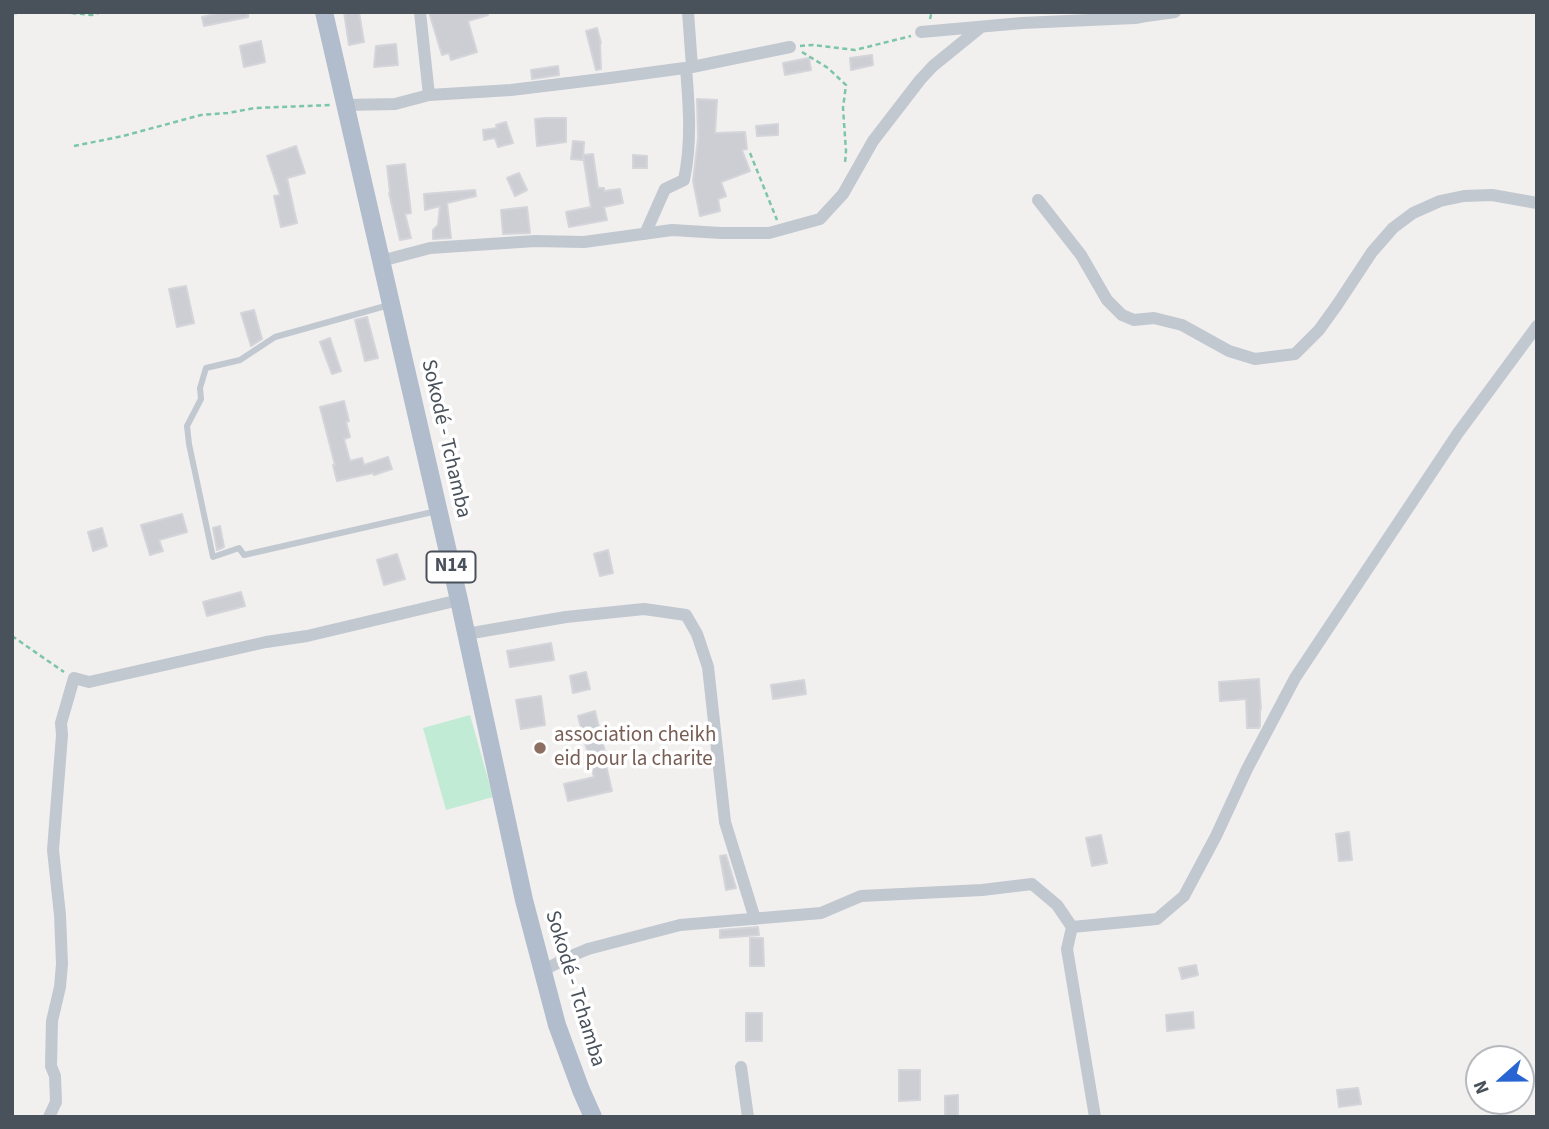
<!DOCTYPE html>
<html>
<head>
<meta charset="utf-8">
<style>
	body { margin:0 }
	#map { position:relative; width:1549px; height:1129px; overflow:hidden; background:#f2efef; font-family:"Source Sans 3",sans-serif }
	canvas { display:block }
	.frame { position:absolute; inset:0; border:14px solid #49515b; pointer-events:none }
	.north { position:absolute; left:1465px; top:1045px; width:70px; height:70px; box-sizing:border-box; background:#fff; border:2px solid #b6b9bd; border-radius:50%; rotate:249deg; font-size:19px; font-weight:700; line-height:28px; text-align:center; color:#49515b }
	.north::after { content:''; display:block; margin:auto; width:24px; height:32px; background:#2865d2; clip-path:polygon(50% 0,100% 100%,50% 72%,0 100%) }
</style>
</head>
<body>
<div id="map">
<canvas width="1549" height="1129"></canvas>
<div class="frame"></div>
<div class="north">N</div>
</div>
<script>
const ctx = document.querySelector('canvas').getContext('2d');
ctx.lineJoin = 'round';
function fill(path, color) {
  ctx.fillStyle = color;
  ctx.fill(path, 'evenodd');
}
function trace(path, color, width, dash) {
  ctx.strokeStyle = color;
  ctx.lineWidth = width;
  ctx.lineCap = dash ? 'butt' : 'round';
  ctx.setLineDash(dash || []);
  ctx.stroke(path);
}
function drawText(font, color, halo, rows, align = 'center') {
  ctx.font = font + ' "Source Sans 3",sans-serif';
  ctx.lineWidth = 7;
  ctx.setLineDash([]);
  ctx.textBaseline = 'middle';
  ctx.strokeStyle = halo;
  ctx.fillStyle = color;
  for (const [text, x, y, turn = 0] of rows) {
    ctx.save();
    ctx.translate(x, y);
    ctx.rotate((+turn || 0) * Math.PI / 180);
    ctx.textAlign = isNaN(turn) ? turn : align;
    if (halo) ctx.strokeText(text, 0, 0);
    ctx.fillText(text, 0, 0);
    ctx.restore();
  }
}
fill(new Path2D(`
	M 470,715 L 493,797 L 446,810 L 423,728 Z`), '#c1ebd5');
const building = new Path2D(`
	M 223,12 L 248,12 L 248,17 L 204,26 L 202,17 Z
	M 344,12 L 359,12 L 364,42 L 349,45 Z
	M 429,12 L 487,12 L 488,15 L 468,21 L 477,52 L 451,60 L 449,53 L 442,55 Z
	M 597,28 L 601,43 L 600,44 L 601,69 L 596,70 L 586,31 Z
	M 261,41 L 265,62 L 244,67 L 240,46 Z
	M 396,44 L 398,65 L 374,67 L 376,46 Z
	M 872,55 L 873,65 L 851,70 L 850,58 Z
	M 809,58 L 811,70 L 785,75 L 783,63 Z
	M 558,66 L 559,75 L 532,79 L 531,70 Z
	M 697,99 L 717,100 L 715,133 L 745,132 L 747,149 L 742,150 L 750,171 L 721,182 L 726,196 L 718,199 L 720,211 L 700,216 L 693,181 L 698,138 Z
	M 546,118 L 566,118 L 566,142 L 537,146 L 535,119 Z
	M 506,122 L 513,143 L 498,147 L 495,138 L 484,140 L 483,130 L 497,128 L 496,125 Z
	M 778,124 L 778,135 L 757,136 L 756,126 Z
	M 573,141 L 584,142 L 583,160 L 571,159 Z
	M 296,146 L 305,173 L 287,178 L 297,223 L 281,227 L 274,196 L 280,195 L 267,156 Z
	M 593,154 L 598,188 L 604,188 L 604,191 L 620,189 L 623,203 L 604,207 L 607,220 L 569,227 L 566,212 L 591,207 L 583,155 Z
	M 633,155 L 647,156 L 647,168 L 633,168 Z
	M 405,164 L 411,213 L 405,214 L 411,238 L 400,240 L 389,193 L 390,193 L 387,166 Z
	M 519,173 L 527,190 L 515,196 L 507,178 Z
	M 475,190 L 476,196 L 447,203 L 451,238 L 433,239 L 433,230 L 438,225 L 440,206 L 425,210 L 424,194 Z
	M 527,207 L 530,233 L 503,234 L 501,210 Z
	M 186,286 L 194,323 L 177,327 L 169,289 Z
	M 254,310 L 262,339 L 251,346 L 241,313 Z
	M 367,317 L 378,358 L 365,361 L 355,320 Z
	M 330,338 L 341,371 L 332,374 L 320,342 Z
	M 344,401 L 349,421 L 346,422 L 350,437 L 344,439 L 350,461 L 362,458 L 364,465 L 388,457 L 392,469 L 374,475 L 373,473 L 337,481 L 333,465 L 335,465 L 320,407 Z
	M 182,514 L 187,532 L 159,540 L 163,551 L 150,555 L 141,525 Z
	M 220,526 L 224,547 L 217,550 L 213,528 Z
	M 102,528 L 107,546 L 93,551 L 88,532 Z
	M 608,550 L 613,573 L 600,576 L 594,554 Z
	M 397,554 L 405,579 L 384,585 L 377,560 Z
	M 241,592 L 245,606 L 207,616 L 203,602 Z
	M 551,643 L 554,660 L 510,667 L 507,651 Z
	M 586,672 L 590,689 L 573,693 L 570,676 Z
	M 1259,679 L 1261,709 L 1260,709 L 1260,726 L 1259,728 L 1247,728 L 1246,699 L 1220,701 L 1219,682 Z
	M 804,680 L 806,694 L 773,699 L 771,685 Z
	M 541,696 L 545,725 L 521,729 L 516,700 Z
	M 595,711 L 607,760 L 605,761 L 612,791 L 568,801 L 564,784 L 594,777 L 578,716 Z
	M 1349,832 L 1352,860 L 1339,861 L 1336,834 Z
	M 1101,835 L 1107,863 L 1092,866 L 1086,838 Z
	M 726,855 L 736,888 L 726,890 L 720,856 Z
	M 758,927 L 759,935 L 720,938 L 720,930 Z
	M 750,938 L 763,938 L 764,966 L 750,966 Z
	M 1196,965 L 1198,975 L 1182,979 L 1179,968 Z
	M 1193,1012 L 1194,1028 L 1167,1031 L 1166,1015 Z
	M 746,1013 L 762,1013 L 762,1041 L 746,1041 Z
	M 899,1070 L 920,1070 L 920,1100 L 899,1101 Z
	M 1358,1088 L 1361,1104 L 1339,1107 L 1337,1090 Z
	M 958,1095 L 958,1117 L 945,1117 L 945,1096 Z`);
fill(building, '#ccced3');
trace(building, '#d4d5da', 2);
trace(new Path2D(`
	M 12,13 L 62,12 L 92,15 L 102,12
	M 930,19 L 931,15 L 937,12
	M 800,46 L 813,45 L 855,50 L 911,36
	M 802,52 L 828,68 L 846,85 L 843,108 L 846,151 L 845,163
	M 74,146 L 123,136 L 201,115 L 228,113 L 255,108 L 331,105
	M 750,153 L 777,220
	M 12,636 L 64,672`), '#7cc6a8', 2.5, [5, 3.5]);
trace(new Path2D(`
	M 389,305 L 275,337 L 240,360 L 206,368 L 200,388 L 201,399 L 187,426 L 189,444 L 213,557 L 239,548 L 244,555 L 437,511`), '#c1c8d0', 6);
trace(new Path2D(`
	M 420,12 L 429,95
	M 688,12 L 692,67
	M 1146,16 L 1175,12
	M 921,32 L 1022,23 L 1135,18 L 1146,16 L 1149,12
	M 345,105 L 395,104 L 429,95 L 511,90 L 610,78 L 692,67 L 790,47
	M 1038,200 L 1081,255 L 1107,300 L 1122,315 L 1134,320 L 1154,318 L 1182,325 L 1229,351 L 1255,359 L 1295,354 L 1319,330 L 1337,305 L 1372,252 L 1393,228 L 1413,213 L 1440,201 L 1464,196 L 1492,195 L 1537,203
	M 645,234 L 665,189 L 684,180 C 692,142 689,106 686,68
	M 381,261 L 430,248 L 535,241 L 584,242 L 672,230 L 721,233 L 769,233 L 820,219 L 843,194 L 873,141 L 920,80 L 933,66 L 981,27
	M 466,634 L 566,617 L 644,609 L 686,615 L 697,634 L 708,667 L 725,822 L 755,919
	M 1072,927 L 1157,919 L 1184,896 L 1216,836 L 1247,769 L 1295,678 L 1458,433 L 1537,326
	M 542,971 L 569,957 L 588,949 L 680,925 L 821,913 L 861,896 L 982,890 L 1032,884 L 1057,905 L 1072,927 L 1067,949 L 1095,1117
	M 741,1067 L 748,1117
	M 49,1117 L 56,1102 L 55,1076 L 51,1066 L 52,1021 L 60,987 L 62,964 L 60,915 L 53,850 L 62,735 L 61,723 L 74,678 L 89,682 L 266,642 L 307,636 L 459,600`), '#c1c8d0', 12);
trace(new Path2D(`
	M 324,12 L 459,600 L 524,900 L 557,1025 L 581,1090 L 593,1117`), '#b1bccc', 18);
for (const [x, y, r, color] of [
	[540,748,7,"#8d6e63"]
]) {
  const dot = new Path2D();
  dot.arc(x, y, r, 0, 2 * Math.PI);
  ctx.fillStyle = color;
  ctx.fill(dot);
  trace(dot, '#fff', 2.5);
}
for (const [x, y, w] of [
	[451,567,49]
]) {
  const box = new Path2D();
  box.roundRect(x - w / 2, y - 15.5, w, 31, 5);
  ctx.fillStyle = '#fff';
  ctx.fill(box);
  trace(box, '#49515b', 2);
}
drawText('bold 19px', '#49515b', null, [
	["N14",451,567]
]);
drawText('21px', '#49515b', '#fff', [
	["Sokodé - Tchamba",445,439,77],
	["Sokodé - Tchamba",574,989,73]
]);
drawText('21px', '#785e54', '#fff', [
	["association cheikh",554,736],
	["eid pour la charite",554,760]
], 'left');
</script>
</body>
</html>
